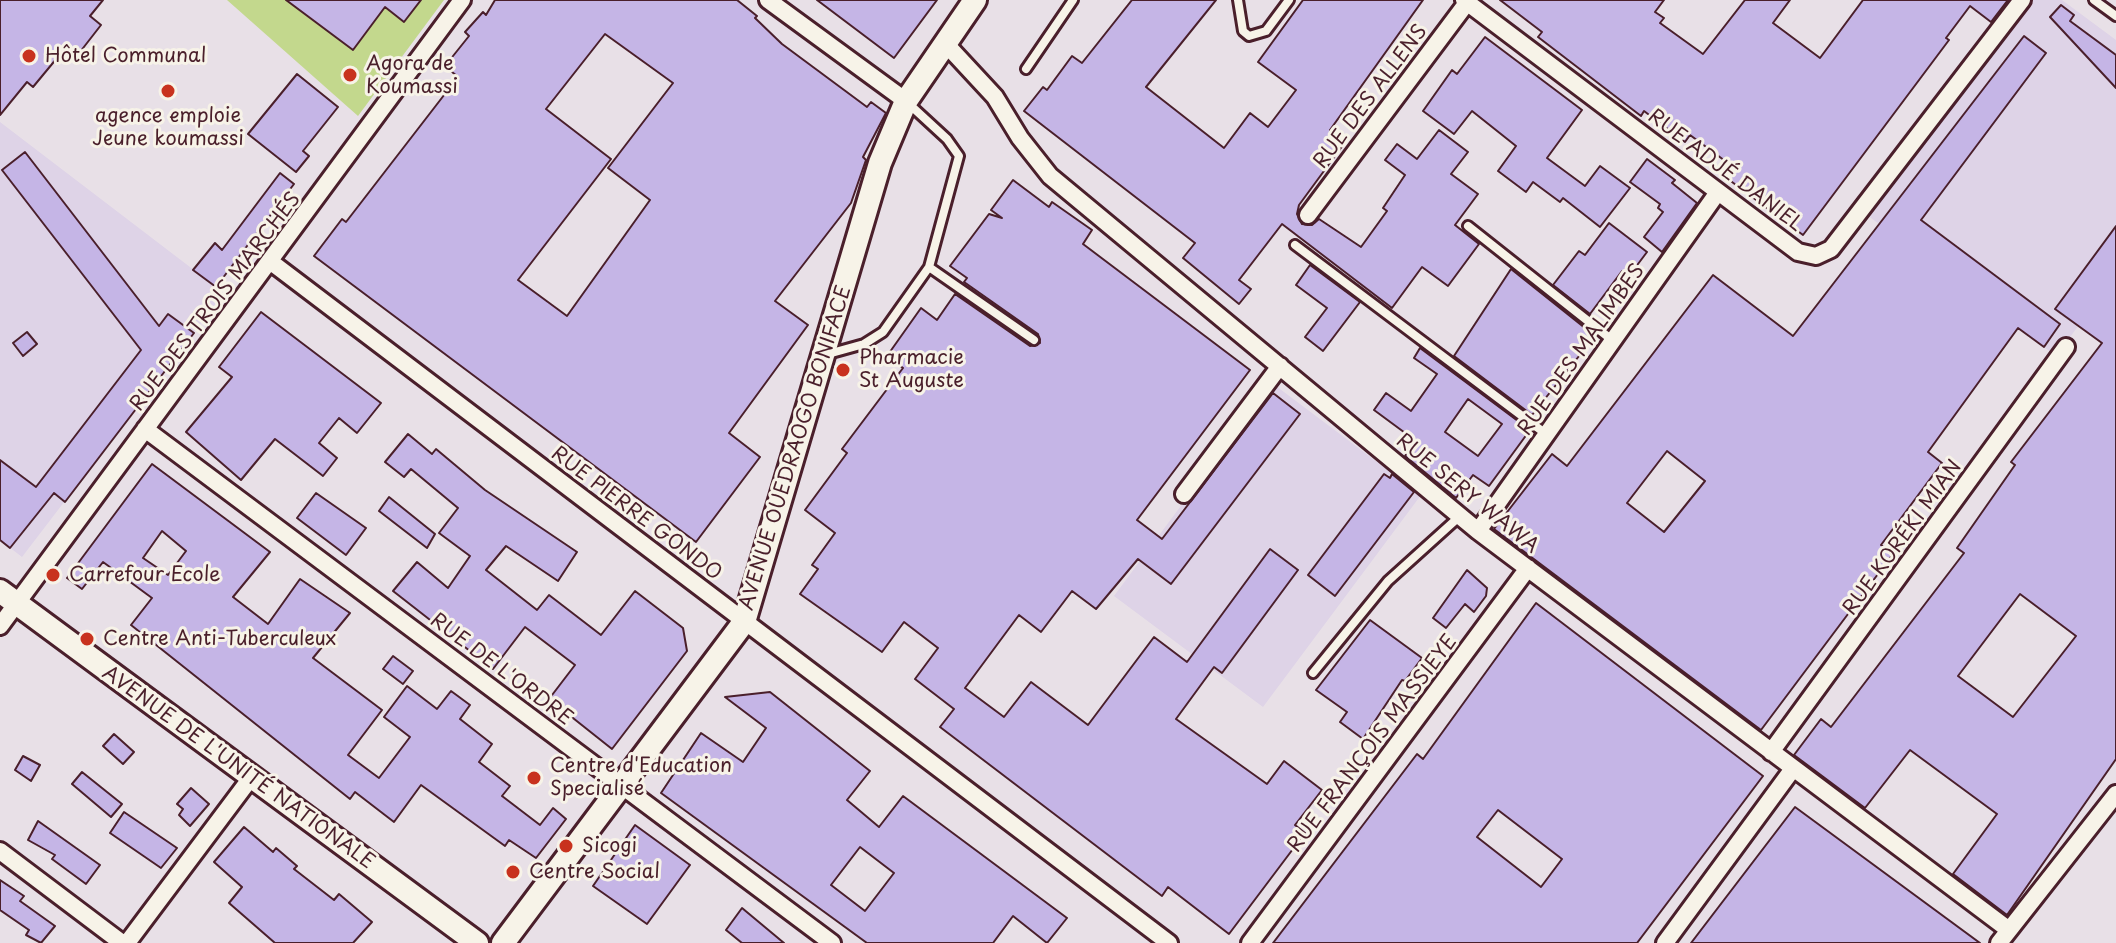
<!DOCTYPE html>
<html>
<head>
<meta charset="utf-8">
<style>
	body { margin:0 }
	canvas { display:block; background:#e8e0e7 }
</style>
</head>
<body>
<canvas width="2116" height="943"></canvas>
<script>
const ctx = document.querySelector('canvas').getContext('2d');
ctx.lineJoin = 'round';
function fill(path, color) {
  ctx.fillStyle = color;
  ctx.fill(path, 'evenodd');
}
function trace(path, color, width, dash) {
  ctx.strokeStyle = color;
  ctx.lineWidth = width;
  ctx.lineCap = dash ? 'butt' : 'round';
  ctx.setLineDash(dash || []);
  ctx.stroke(path);
}
function drawText(font, color, halo, rows, align = 'center') {
  ctx.font = font + ' "Playpen Sans",sans-serif';
  ctx.lineWidth = 6;
  ctx.setLineDash([]);
  ctx.textBaseline = 'middle';
  ctx.strokeStyle = halo;
  ctx.fillStyle = color;
  for (const [text, x, y, turn = 0] of rows) {
    ctx.save();
    ctx.translate(x, y);
    ctx.rotate((+turn || 0) * Math.PI / 180);
    ctx.textAlign = isNaN(turn) ? turn : align;
    if (halo) ctx.strokeText(text, 0, 0);
    ctx.fillText(text, 0, 0);
    ctx.restore();
  }
}
fill(new Path2D(`
	M 2026,0 L 2062,0 L 2116,40 L 2116,275 L 2056,356 L 1867,215 Z
	M 0,122 L 224,293 L 22,557 L 0,540 Z
	M 1272,383 L 1421,495 L 1263,707 L 1114,596 Z`), '#ded3e7');
fill(new Path2D(`
	M 227,0 L 444,0 L 358,116 Z`), '#c3d88d');
const building = new Path2D(`
	M 0,0 L 103,0 L 90,16 L 101,25 L 73,61 L 62,52 L 33,87 L 27,82 L 0,115 Z
	M 286,0 L 421,0 L 404,22 L 385,7 L 353,50 Z
	M 495,0 L 737,0 L 757,16 L 755,18 L 782,44 L 867,107 L 871,102 L 886,113 L 863,157 L 866,160 L 851,203 L 775,301 L 808,325 L 729,433 L 760,457 L 696,542 L 314,256 L 342,219 L 346,222 L 458,77 L 445,66 L 469,36 L 465,32 L 483,12 L 486,15 ZM 605,34 L 673,83 L 608,168 L 650,200 L 567,316 L 518,280 L 611,159 L 546,109 Z
	M 817,0 L 937,0 L 894,58 Z
	M 1132,0 L 1216,0 L 1146,87 L 1224,148 L 1250,113 L 1268,127 L 1296,90 L 1258,62 L 1303,0 L 1423,0 L 1330,130 L 1346,141 L 1299,205 L 1297,214 L 1302,224 L 1312,225 L 1319,219 L 1361,247 L 1387,211 L 1383,208 L 1405,175 L 1385,160 L 1397,144 L 1417,159 L 1439,130 L 1468,152 L 1451,174 L 1478,194 L 1455,225 L 1479,244 L 1448,286 L 1422,267 L 1392,308 L 1282,224 L 1239,280 L 1251,289 L 1239,304 L 1183,258 L 1195,243 L 1024,111 L 1043,87 L 1047,90 L 1072,56 L 1082,63 Z
	M 1500,0 L 1664,0 L 1655,12 L 1664,18 L 1660,23 L 1703,54 L 1745,0 L 1790,0 L 1773,23 L 1820,58 L 1863,0 L 2008,0 L 1991,22 L 1970,6 L 1946,38 L 1949,40 L 1803,235 L 1728,179 L 1736,169 L 1690,135 L 1685,142 L 1644,111 L 1641,116 L 1538,37 L 1542,32 Z
	M 2061,5 L 2074,15 L 2070,21 L 2116,55 L 2116,88 L 2050,17 Z
	M 2024,36 L 2046,53 L 1921,220 L 2060,324 L 2044,347 L 2018,328 L 1928,452 L 1942,463 L 1881,545 L 1893,554 L 1761,730 L 1494,529 L 1552,454 L 1567,466 L 1713,275 L 1793,336 ZM 1667,451 L 1705,481 L 1664,532 L 1627,503 Z
	M 1485,37 L 1582,110 L 1547,158 L 1585,186 L 1600,166 L 1630,188 L 1600,227 L 1563,198 L 1560,202 L 1533,182 L 1526,192 L 1498,171 L 1516,146 L 1472,111 L 1454,134 L 1423,111 L 1452,70 L 1457,74 Z
	M 297,74 L 338,107 L 303,151 L 309,156 L 296,172 L 248,134 Z
	M 25,152 L 159,326 L 168,314 L 194,333 L 65,502 L 54,493 L 10,548 L 0,540 L 0,460 L 36,487 L 141,350 L 2,170 Z
	M 1647,159 L 1675,180 L 1672,183 L 1697,203 L 1662,252 L 1644,237 L 1663,212 L 1658,208 L 1660,204 L 1630,182 Z
	M 280,173 L 294,184 L 216,287 L 193,270 L 215,243 L 222,250 Z
	M 1013,180 L 1049,207 L 1052,202 L 1092,230 L 1083,244 L 1250,370 L 1137,520 L 1162,539 L 1273,393 L 1300,414 L 1171,584 L 1138,559 L 1096,609 L 1072,591 L 1041,632 L 1019,615 L 965,688 L 1004,717 L 1031,682 L 1088,725 L 1154,637 L 1187,662 L 1270,549 L 1298,570 L 1222,673 L 1214,667 L 1176,719 L 1267,784 L 1284,761 L 1322,790 L 1295,825 L 1305,833 L 1229,934 L 1168,887 L 1162,896 L 940,727 L 954,709 L 915,679 L 938,648 L 904,622 L 882,652 L 800,594 L 818,569 L 812,565 L 835,533 L 805,510 L 847,453 L 842,449 L 903,368 L 887,356 L 921,308 L 937,320 L 955,294 L 1030,346 L 1040,343 L 1038,334 L 964,282 L 967,278 L 950,266 L 989,214 L 1002,218 L 991,210 Z
	M 1609,223 L 1647,252 L 1629,276 L 1622,271 L 1590,314 L 1553,285 L 1579,251 L 1585,255 Z
	M 2116,226 L 2116,759 L 2007,915 L 1953,874 L 1997,814 L 1910,750 L 1865,808 L 1794,755 L 1821,719 L 1831,727 L 1964,553 L 1957,548 L 2015,465 L 2011,462 L 2102,343 L 2055,309 ZM 2020,594 L 2076,636 L 2013,717 L 1958,676 Z
	M 1310,265 L 1360,302 L 1323,351 L 1305,337 L 1327,308 L 1296,285 Z
	M 1511,269 L 1595,336 L 1532,415 L 1454,356 Z
	M 261,312 L 381,403 L 357,433 L 339,418 L 319,443 L 337,458 L 323,476 L 275,439 L 241,480 L 186,432 L 232,377 L 219,367 Z
	M 27,332 L 37,344 L 23,356 L 13,343 Z
	M 1420,348 L 1530,430 L 1489,486 L 1473,475 L 1456,498 L 1405,456 L 1416,441 L 1374,410 L 1386,393 L 1411,411 L 1437,374 L 1414,358 ZM 1468,399 L 1502,424 L 1478,456 L 1445,432 Z
	M 408,434 L 432,454 L 436,449 L 485,490 L 577,552 L 558,581 L 506,546 L 486,570 L 537,610 L 549,595 L 601,635 L 635,591 L 683,628 L 687,651 L 612,749 L 549,699 L 575,665 L 525,627 L 493,669 L 393,591 L 417,562 L 448,588 L 470,556 L 439,533 L 458,508 L 411,469 L 404,477 L 385,462 Z
	M 152,464 L 270,552 L 233,597 L 268,624 L 300,579 L 350,613 L 313,658 L 382,710 L 348,755 L 379,778 L 410,737 L 384,717 L 407,686 L 437,709 L 451,691 L 470,705 L 460,719 L 492,744 L 479,762 L 510,786 L 502,796 L 540,825 L 553,808 L 566,819 L 536,858 L 509,840 L 505,846 L 421,785 L 394,822 L 355,792 L 350,799 L 131,625 L 152,598 L 103,562 L 82,589 L 67,578 ZM 162,531 L 186,551 L 168,575 L 143,558 Z
	M 1384,474 L 1390,478 L 1392,474 L 1414,492 L 1335,596 L 1308,575 Z
	M 316,493 L 366,528 L 346,555 L 297,518 Z
	M 389,497 L 435,534 L 427,548 L 379,511 Z
	M 1467,570 L 1487,588 L 1486,596 L 1474,612 L 1465,604 L 1446,628 L 1433,618 Z
	M 1536,603 L 1763,776 L 1637,943 L 1273,943 L 1417,754 L 1423,759 ZM 1498,810 L 1562,859 L 1541,887 L 1477,837 Z
	M 1370,620 L 1422,658 L 1405,681 L 1402,680 L 1363,739 L 1340,722 L 1347,712 L 1316,690 Z
	M 393,656 L 413,671 L 403,684 L 383,669 Z
	M 770,692 L 870,771 L 847,800 L 879,827 L 903,796 L 1067,918 L 1047,943 L 1013,916 L 993,943 L 867,943 L 661,793 L 701,733 L 743,762 L 766,728 L 725,697 ZM 860,847 L 894,873 L 865,911 L 831,885 Z
	M 114,734 L 134,752 L 123,764 L 103,746 Z
	M 23,756 L 40,765 L 31,781 L 15,770 Z
	M 82,772 L 122,804 L 111,817 L 72,784 Z
	M 191,788 L 209,804 L 190,826 L 179,815 L 183,809 L 177,804 Z
	M 1795,807 L 1980,943 L 1691,943 Z
	M 124,812 L 177,848 L 161,868 L 110,833 Z
	M 38,821 L 100,865 L 86,884 L 52,859 L 55,855 L 28,840 Z
	M 635,825 L 690,865 L 647,924 L 593,886 Z
	M 244,827 L 273,852 L 276,848 L 297,866 L 294,869 L 334,900 L 339,894 L 372,922 L 353,943 L 275,943 L 229,903 L 242,887 L 214,862 Z
	M 0,880 L 24,896 L 20,901 L 55,926 L 41,943 L 26,935 L 29,930 L 0,910 Z
	M 742,908 L 784,943 L 742,943 L 726,930 Z`);
fill(building, '#c5b5e6');
trace(building, '#4a1f2b', 2);
const lane = new Path2D(`
	M 1238,0 L 1243,31 L 1249,36 L 1266,31 L 1289,0
	M 2094,0 L 2116,16
	M 1026,69 L 1073,0
	M 1468,226 L 1612,340
	M 1295,245 L 1546,434
	M 929,267 L 1034,340
	M 828,354 L 864,344 L 883,332 L 929,267 L 959,156 L 947,139 L 909,104
	M 1313,673 L 1388,581 L 1460,516`);
const street = new Path2D(`
	M 768,0 L 906,101
	M 1464,0 L 1798,252 L 1816,256 L 1831,249 L 2022,0
	M 944,42 L 995,97 L 1020,138 L 1050,176 L 1478,531 L 2009,930
	M 1308,215 L 1469,0
	M 271,262 L 1169,943
	M 145,429 L 832,943
	M 1184,494 L 1280,366
	M 1478,531 L 1718,192
	M 0,626 L 462,0
	M 1771,752 L 2066,347
	M 0,851 L 122,943
	M 127,943 L 250,779
	M 1250,943 L 1528,568
	M 1665,943 L 1792,770
	M 1999,943 L 2116,794`);
const secondary = new Path2D(`
	M 0,591 L 477,943
	M 503,943 L 744,622 L 880,163 L 906,101 L 975,0`);
trace(lane, '#4a1f2b', 14);
trace(street, '#4a1f2b', 22);
trace(secondary, '#4a1f2b', 28);
trace(lane, '#f7f3e8', 8);
trace(street, '#f7f3e8', 16);
trace(secondary, '#f7f3e8', 22);
for (const [x, y, r, color] of [
	[29,56,8,"#c8321e"],
	[350,75,8,"#c8321e"],
	[168,91,8,"#c8321e"],
	[843,370,8,"#c8321e"],
	[53,575,8,"#c8321e"],
	[87,639,8,"#c8321e"],
	[534,778,8,"#c8321e"],
	[566,846,8,"#c8321e"],
	[513,872,8,"#c8321e"]
]) {
  const dot = new Path2D();
  dot.arc(x, y, r, 0, 2 * Math.PI);
  ctx.fillStyle = color;
  ctx.fill(dot);
  trace(dot, '#f7f3e8', 3);
}
drawText('20px', '#4a1f2b', '#f7f3e8', [
	["Hôtel Communal",45,56],
	["Agora de",366,64],
	["Koumassi",366,87],
	["agence emploie",168,116,"center"],
	["Jeune koumassi",168,139,"center"],
	["Pharmacie",859,358],
	["St Auguste",859,381],
	["Carrefour Ecole",69,575],
	["Centre Anti-Tuberculeux",103,639],
	["Centre d'Education",550,766],
	["Specialisé",550,789],
	["Sicogi",582,846],
	["Centre Social",529,872]
], 'left');
drawText('20px', '#4a1f2b', '#f7f3e8', [
	["RUE DES ALLENS",1371,97,-53],
	["RUE ADJÉ DANIEL",1725,171,37],
	["RUE DES TROIS MARCHÉS",216,302,-53],
	["RUE DES MALIMBES",1582,350,-55],
	["AVENUE OUEDRAOGO BONIFACE",796,448,-73],
	["RUE SERY WAWA",1467,494,39],
	["RUE PIERRE GONDO",636,514,37],
	["RUE KORÉKI MIAN",1903,538,-54],
	["RUE DE L'ORDRE",501,670,37],
	["RUE FRANÇOIS MASSIEYE",1373,744,-53],
	["AVENUE DE L'UNITÉ NATIONALE",238,768,36]
]);
</script>
</body>
</html>
